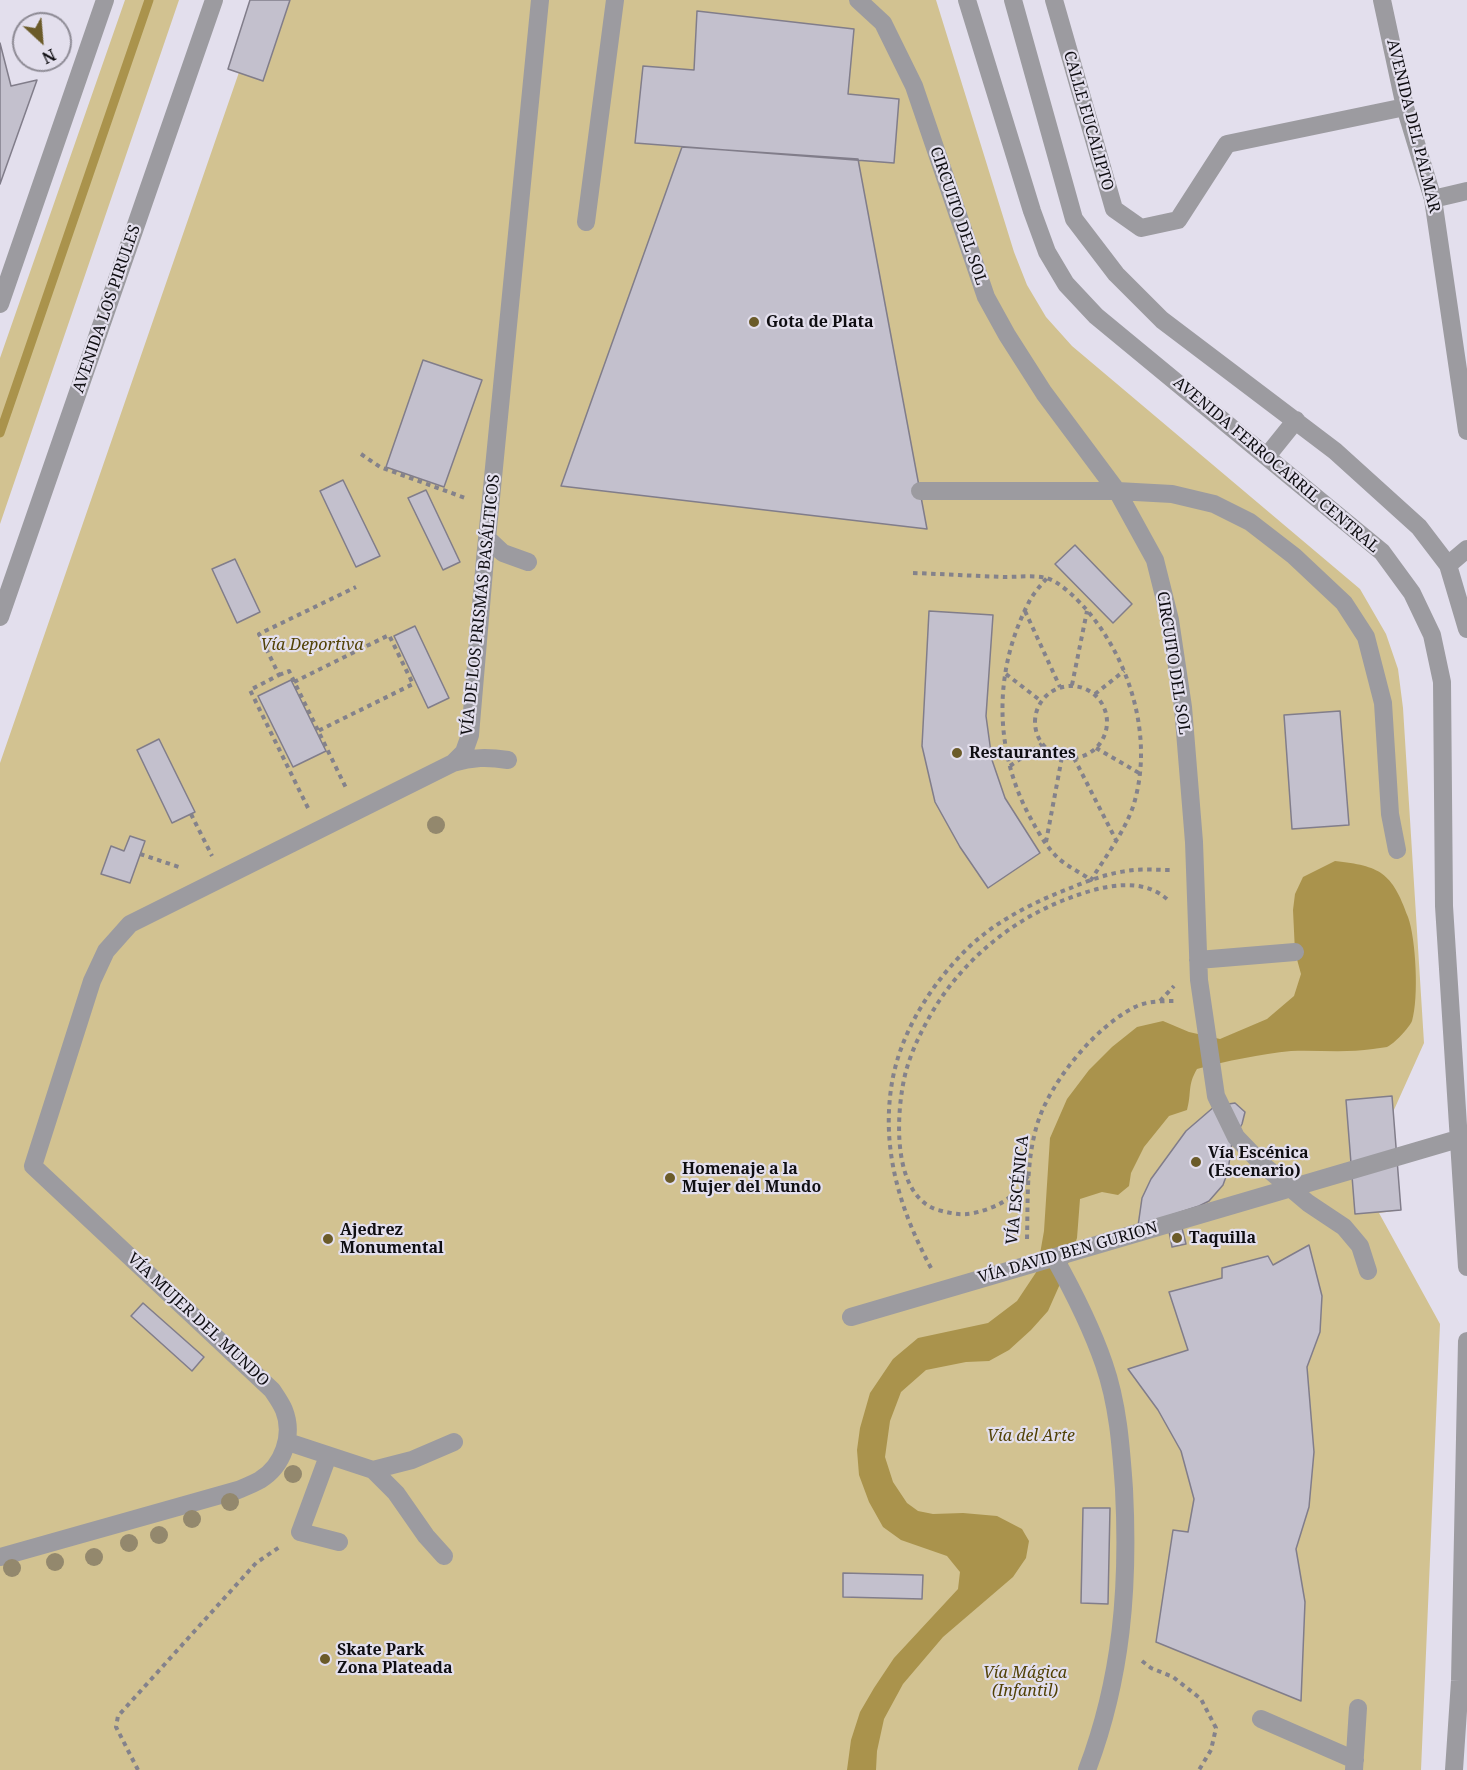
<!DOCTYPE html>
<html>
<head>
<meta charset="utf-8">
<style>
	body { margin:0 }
	#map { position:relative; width:1467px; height:1770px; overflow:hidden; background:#e3dfed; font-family:"Noto Serif",serif }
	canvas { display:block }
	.north { position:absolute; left:12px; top:12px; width:60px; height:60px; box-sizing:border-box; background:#e3dfed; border:2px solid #8e8b95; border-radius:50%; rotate:154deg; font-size:16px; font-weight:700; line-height:24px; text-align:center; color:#0f0e12 }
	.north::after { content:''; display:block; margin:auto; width:21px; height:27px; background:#6b5b29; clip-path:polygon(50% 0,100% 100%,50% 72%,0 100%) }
</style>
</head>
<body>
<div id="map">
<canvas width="1467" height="1770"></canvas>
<div class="north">N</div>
</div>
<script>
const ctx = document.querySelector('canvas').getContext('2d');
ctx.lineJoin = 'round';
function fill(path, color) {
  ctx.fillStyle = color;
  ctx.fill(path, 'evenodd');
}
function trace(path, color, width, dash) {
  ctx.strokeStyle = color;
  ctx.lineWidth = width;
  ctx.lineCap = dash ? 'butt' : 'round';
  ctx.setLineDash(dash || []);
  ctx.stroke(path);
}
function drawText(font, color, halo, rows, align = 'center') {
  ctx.font = font + ' "Noto Serif",serif';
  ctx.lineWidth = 4.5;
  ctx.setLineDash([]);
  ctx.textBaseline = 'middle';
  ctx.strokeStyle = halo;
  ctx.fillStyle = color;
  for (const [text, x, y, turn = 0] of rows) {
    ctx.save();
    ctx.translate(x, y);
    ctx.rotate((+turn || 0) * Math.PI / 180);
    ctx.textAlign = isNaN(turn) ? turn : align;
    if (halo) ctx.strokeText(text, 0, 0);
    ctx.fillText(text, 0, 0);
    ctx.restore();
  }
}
fill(new Path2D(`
	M 125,0 L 179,0 L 0,524 L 0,358 Z
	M 264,0 L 936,0 L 1014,252 L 1027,285 L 1046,317 L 1072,346 L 1360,589 L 1386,634 L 1398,669 L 1403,708 L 1424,1043 L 1393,1112 L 1401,1210 L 1379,1213 L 1440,1324 L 1421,1770 L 0,1770 L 0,763 Z`), '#d2c291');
fill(new Path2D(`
	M 1335,861 C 1380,866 1392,872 1408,917 C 1416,939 1419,998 1412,1021 C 1409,1028 1394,1044 1387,1047 C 1383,1048 1377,1048 1373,1049 C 1346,1053 1319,1050 1291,1051 C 1261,1054 1226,1061 1197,1069 C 1187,1086 1192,1092 1187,1110 L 1169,1116 L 1144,1147 L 1131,1173 L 1129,1186 L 1118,1195 L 1102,1192 L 1080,1199 L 1077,1238 L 1064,1275 L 1048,1311 L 1031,1330 L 1009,1350 L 989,1361 L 966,1362 L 926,1370 L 901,1392 L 890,1421 L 885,1457 L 893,1482 L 907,1503 L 918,1511 L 933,1514 L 963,1513 L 997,1516 L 1022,1529 L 1029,1541 L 1026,1558 L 1013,1577 L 943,1637 L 903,1684 L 884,1719 L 877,1751 L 876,1770 L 847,1770 L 851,1740 L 860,1712 L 874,1688 L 894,1658 L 958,1589 L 960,1572 L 947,1556 L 901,1540 L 883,1527 L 869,1502 L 859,1475 L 857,1450 L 860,1428 L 870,1393 L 893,1359 L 918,1338 L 988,1323 L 1017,1301 L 1037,1271 L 1044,1231 L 1050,1138 L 1067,1099 L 1089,1070 L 1112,1047 L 1137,1027 L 1163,1021 L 1189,1032 L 1220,1039 L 1267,1019 L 1294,996 L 1301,974 L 1295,952 L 1293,910 L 1295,894 L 1303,877 Z`), '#aa934c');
trace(new Path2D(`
	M 0,433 L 149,0`), '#aa934c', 9);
const building = new Path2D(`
	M 250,0 L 290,0 L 263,81 L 228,69 Z
	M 697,11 L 854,29 L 848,94 L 899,99 L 894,163 L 635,143 L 643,66 L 694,70 Z
	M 0,43 L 11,86 L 37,80 L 0,184 Z
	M 682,147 L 858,159 L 927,529 L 561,486 Z
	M 423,360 L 482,380 L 444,487 L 386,467 Z
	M 343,480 L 380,556 L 356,567 L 320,491 Z
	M 426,490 L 460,562 L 443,570 L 408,498 Z
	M 1075,545 L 1132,604 L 1113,623 L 1055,564 Z
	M 235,559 L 260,612 L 237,623 L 212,569 Z
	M 929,611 L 993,615 L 986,716 L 992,760 L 1005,798 L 1040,853 L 988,888 L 960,847 L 935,802 L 922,746 Z
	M 415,626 L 449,698 L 428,708 L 394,636 Z
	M 291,680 L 326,751 L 293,767 L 258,696 Z
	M 1340,711 L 1349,825 L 1292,829 L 1284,715 Z
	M 159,739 L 195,812 L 172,823 L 137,750 Z
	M 130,836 L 145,841 L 130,883 L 101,874 L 111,846 L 124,851 Z
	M 1392,1096 L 1401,1210 L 1355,1214 L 1346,1100 Z
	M 1235,1103 L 1245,1112 L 1242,1124 L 1232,1142 L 1228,1171 L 1223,1185 L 1209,1201 L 1199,1206 L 1138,1226 L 1142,1198 L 1151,1179 L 1186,1131 L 1215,1106 Z
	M 1182,1228 L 1186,1244 L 1172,1247 L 1169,1231 Z
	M 1309,1245 L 1322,1296 L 1320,1332 L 1307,1367 L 1314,1452 L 1309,1507 L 1296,1549 L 1305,1602 L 1301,1701 L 1156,1642 L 1173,1530 L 1188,1532 L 1194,1499 L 1181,1451 L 1158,1410 L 1128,1369 L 1188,1350 L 1169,1292 L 1222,1278 L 1222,1268 L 1268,1256 L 1273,1265 Z
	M 143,1303 L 204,1357 L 192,1371 L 131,1316 Z
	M 1083,1508 L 1110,1508 L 1108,1604 L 1081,1603 Z
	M 843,1573 L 923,1575 L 922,1599 L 843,1597 Z`);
fill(building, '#c3c0cd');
trace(building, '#817d8a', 1.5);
trace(new Path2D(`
	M 361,454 L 380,467 L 468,499
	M 913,573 C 944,574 974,576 1005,577 C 1017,577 1033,575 1046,578 C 1059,581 1076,598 1085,608 C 1129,658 1153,734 1135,800 C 1128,827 1106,856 1091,880 C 1080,872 1066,866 1057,857 C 1046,846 1038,832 1031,819 C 994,752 993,672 1028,604 C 1032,595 1040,586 1047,578
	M 1025,611 L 1060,687
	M 1006,674 L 1041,701
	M 279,675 L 289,671 L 347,790
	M 294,682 L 389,635 L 413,684 L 318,731
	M 1072,685 L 1087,611
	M1035 722a36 36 0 1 1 72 0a36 36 0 1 1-72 0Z
	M 1095,694 L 1124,671
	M 1096,748 L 1139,773
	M 1074,758 L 1116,840
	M 1010,766 L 1042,744
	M 308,808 L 250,690 L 279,675 L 259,634 L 356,587
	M 191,814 L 212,856
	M 1046,842 L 1062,757
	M 140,854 L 182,868
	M 1160,1001 L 1174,986
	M 1028,1176 C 1014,1198 999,1207 974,1213 C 961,1216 950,1213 938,1210 C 890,1195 896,1109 906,1071 C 910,1057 916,1042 923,1029 C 953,968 1008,920 1072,897 C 1102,886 1144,875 1170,902
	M 1027,1239 C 1028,1200 1026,1162 1037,1125 C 1049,1083 1096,1026 1135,1007 C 1147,1001 1163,1001 1176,1001
	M 931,1268 C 901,1212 882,1153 891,1089 C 898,1036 930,985 968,948 C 997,920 1036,901 1073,887 C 1092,879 1113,872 1134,870 C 1146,869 1158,870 1170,870
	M 1142,1661 L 1151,1668 L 1173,1677 L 1201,1699 L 1216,1728 L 1211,1750 L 1199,1770
	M 138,1770 L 116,1727 L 118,1716 L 256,1563 L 281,1546`), '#84828b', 4, [4.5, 4.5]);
trace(new Path2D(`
	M 858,0 L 883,23 L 914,86 L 986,297 L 1007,335 L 1044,393 L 1117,491 L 1155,560 L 1170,620 L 1183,707 L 1194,842 L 1199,980 L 1216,1096 L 1236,1137 L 1262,1164 L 1308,1203 L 1344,1227 L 1360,1246 L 1368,1271
	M 967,0 L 1032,211 L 1047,252 L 1066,284 L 1096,316 L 1382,552 L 1412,593 L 1432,635 L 1442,682 L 1444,906 L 1467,1267
	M 1013,0 L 1074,219 L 1116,274 L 1162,320 L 1335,451 L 1419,527 L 1448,565 L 1467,629
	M 1054,0 L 1114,209 L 1141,228 L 1178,220 L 1227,144 L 1405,107
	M 1382,0 L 1405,107 L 1433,199 L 1467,431
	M 1433,199 L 1467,191
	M 586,222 L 615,0
	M 0,304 L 105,0
	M 1267,456 L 1296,420
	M 920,491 L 1117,491 L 1172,494 L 1214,504 L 1250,522 L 1294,556 L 1344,603 L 1366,637 L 1383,703 L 1390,814 L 1397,850
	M 487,538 L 503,553 L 528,562
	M 1448,565 L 1467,549
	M 0,617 L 214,0
	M 453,763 C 472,757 488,757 508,760
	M 1198,960 L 1295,952
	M 1054,1257 C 1073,1291 1091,1326 1104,1364 C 1118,1404 1121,1447 1124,1489 C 1129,1587 1122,1678 1087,1770
	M 851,1317 L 1458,1139
	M 288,1442 L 373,1470 L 412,1460 L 454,1442
	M 328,1456 L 300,1532 L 339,1542
	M 373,1470 L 396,1493 L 426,1536 L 444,1556
	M 0,1557 L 238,1490 C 245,1487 253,1484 260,1480 C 283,1466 294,1435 284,1410 C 281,1403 276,1396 272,1390 L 33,1166 L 92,981 L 106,951 L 130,924 L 453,763 L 464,752 L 470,735 L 485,559 L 540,0
	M 1261,1719 L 1355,1760
	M 1354,1770 L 1358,1708
	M 1454,1770 L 1460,1681 L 1467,1341`), '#9c9ba0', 18);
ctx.fillStyle = '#93886d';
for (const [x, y] of [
	[436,825],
	[293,1474],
	[230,1502],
	[192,1519],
	[159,1535],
	[129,1543],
	[94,1557],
	[55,1562],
	[12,1568]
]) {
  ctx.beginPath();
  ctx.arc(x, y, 9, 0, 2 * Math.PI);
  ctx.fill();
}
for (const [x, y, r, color] of [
	[754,322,6,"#6b5b29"],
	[957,753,6,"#6b5b29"],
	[1196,1162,6,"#6b5b29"],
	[670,1178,6,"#6b5b29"],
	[1177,1238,6,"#6b5b29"],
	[328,1239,6,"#6b5b29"],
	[325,1659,6,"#6b5b29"]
]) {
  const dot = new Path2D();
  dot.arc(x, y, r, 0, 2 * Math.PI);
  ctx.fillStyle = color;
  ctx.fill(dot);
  trace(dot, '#e3dfed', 2);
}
drawText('16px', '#0f0e12', '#e3dfed', [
	["CALLE EUCALIPTO",1088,121,74],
	["AVENIDA DEL PALMAR",1413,126,76],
	["CIRCUITO DEL SOL",958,216,71],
	["AVENIDA LOS PIRULES",107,309,-71],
	["AVENIDA FERROCARRIL CENTRAL",1276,465,40],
	["VÍA DE LOS PRISMAS BASÁLTICOS",481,605,-84],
	["CIRCUITO DEL SOL",1173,663,81],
	["VÍA ESCÉNICA",1018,1190,-84],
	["VÍA DAVID BEN GURION",1068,1253,-16],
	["VÍA MUJER DEL MUNDO",198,1320,43]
]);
drawText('bold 16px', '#0f0e12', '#e3dfed', [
	["Gota de Plata",766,322],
	["Restaurantes",969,753],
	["Vía Escénica",1208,1153],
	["(Escenario)",1208,1171],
	["Homenaje a la",682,1169],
	["Mujer del Mundo",682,1187],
	["Ajedrez",340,1230],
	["Monumental",340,1248],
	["Taquilla",1189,1238],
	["Skate Park",337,1650],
	["Zona Plateada",337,1668]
], 'left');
drawText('italic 16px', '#514105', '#e3dfed', [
	["Vía Deportiva",312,645],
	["Vía del Arte",1031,1436],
	["Vía Mágica",1025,1673],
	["(Infantil)",1025,1691]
]);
</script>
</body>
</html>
